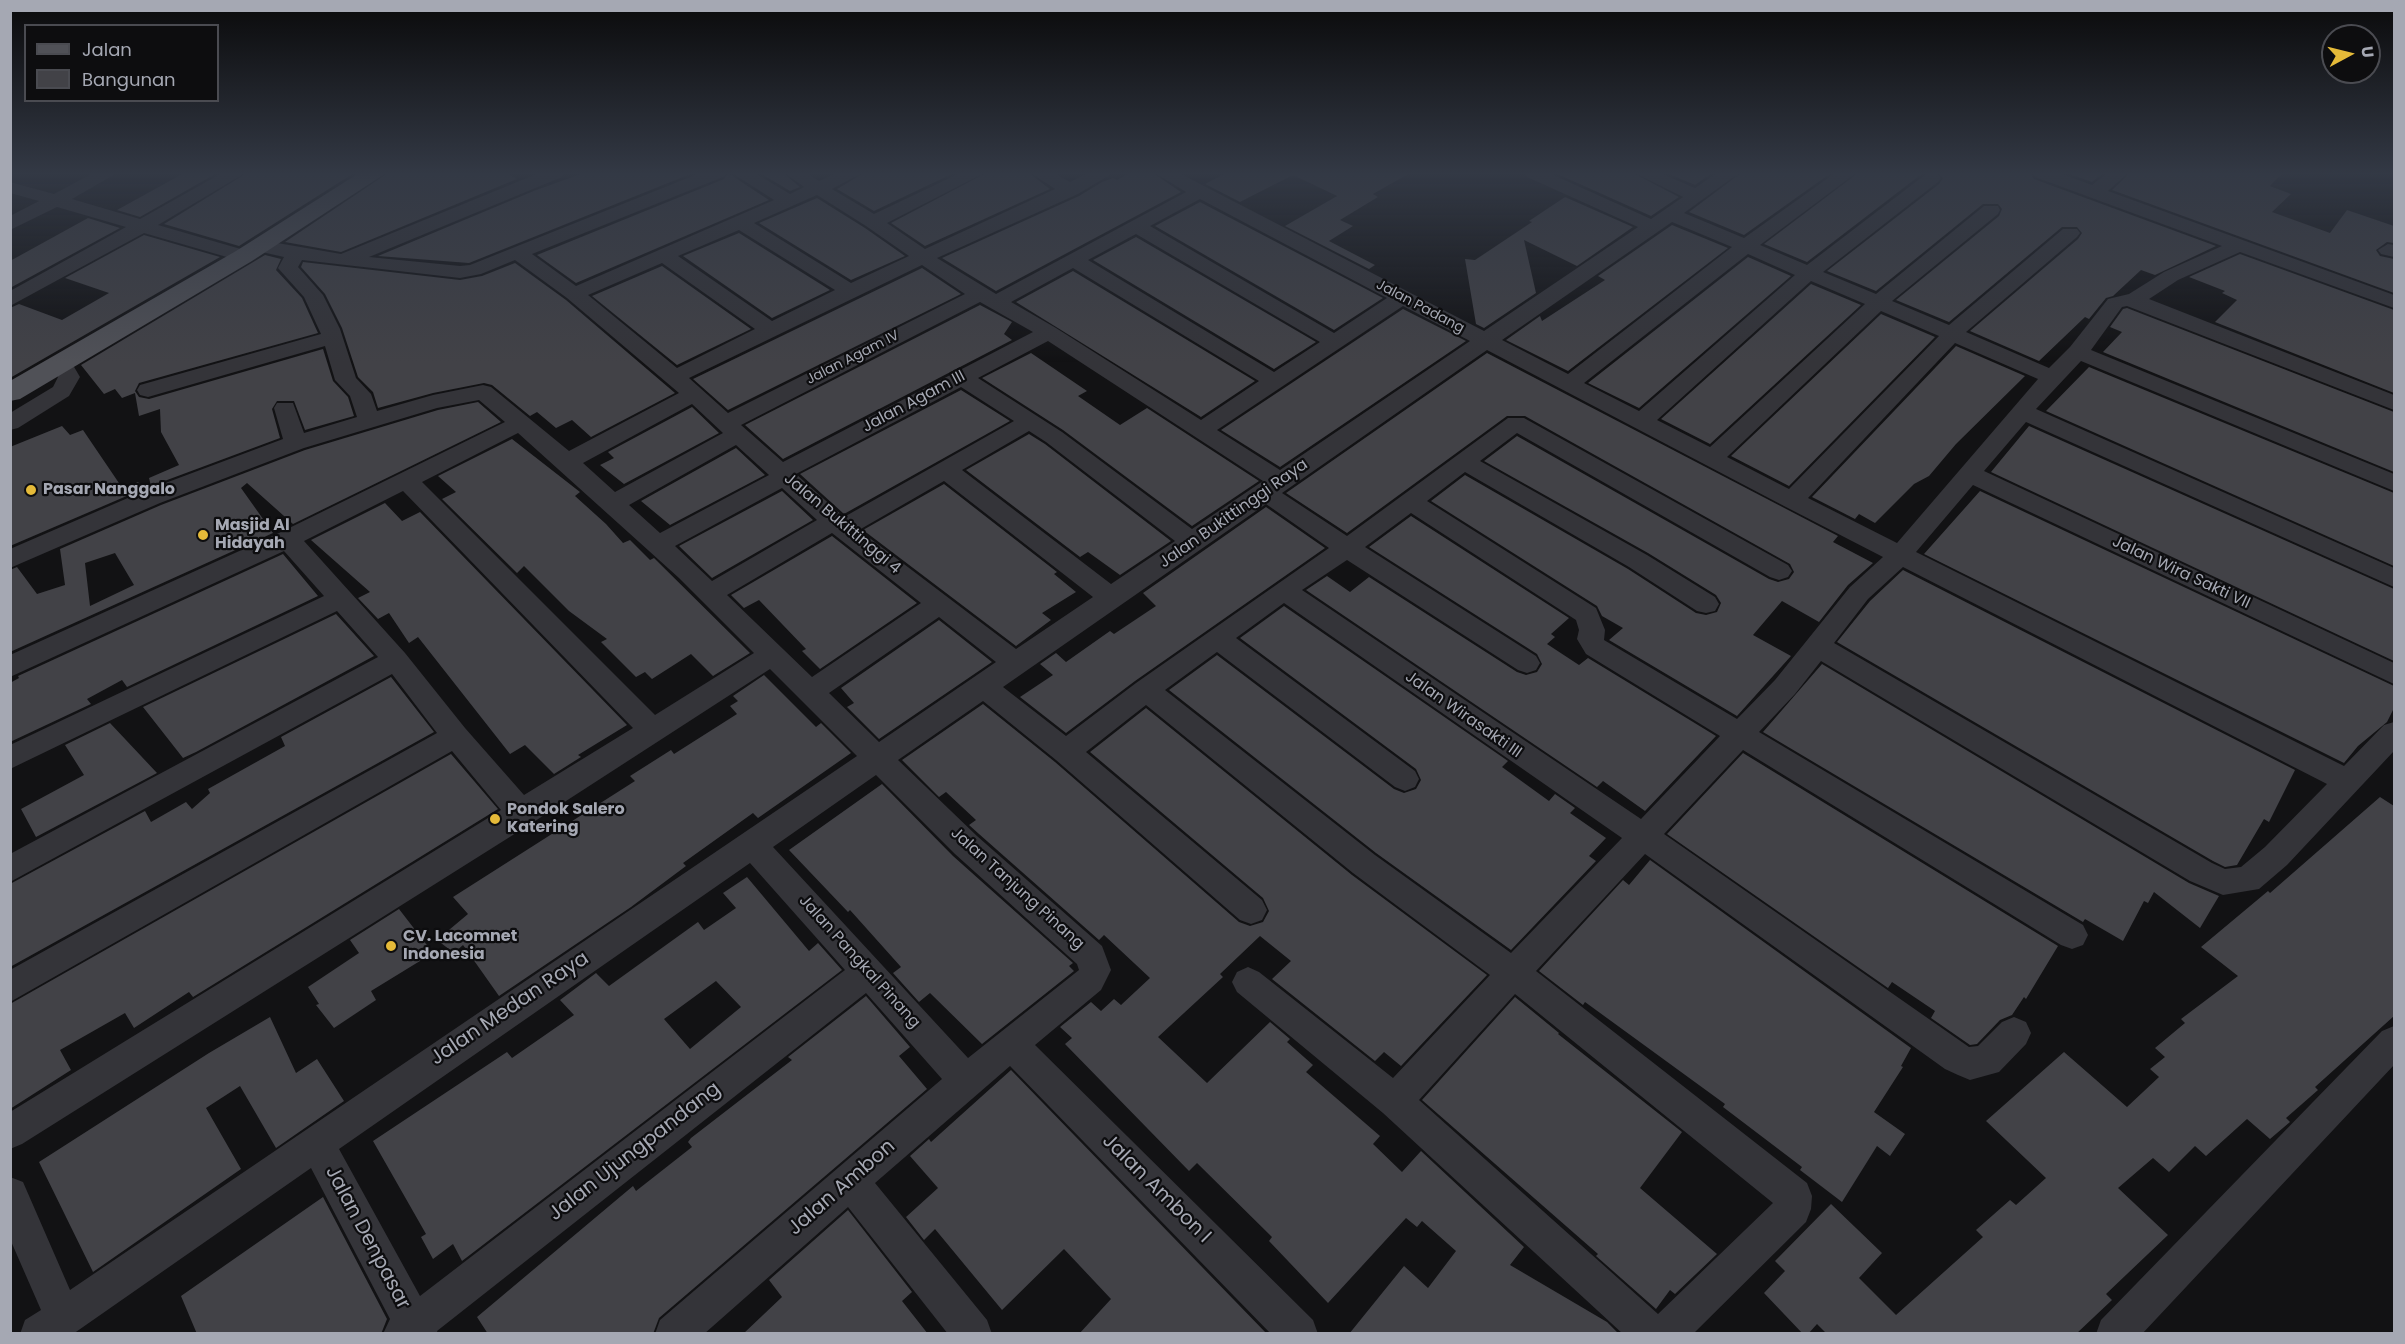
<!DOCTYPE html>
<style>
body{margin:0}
#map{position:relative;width:2405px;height:1344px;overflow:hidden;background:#121214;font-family:Poppins,sans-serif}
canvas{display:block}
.frame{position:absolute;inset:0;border:12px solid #a5a8b3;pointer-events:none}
.legend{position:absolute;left:24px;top:24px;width:195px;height:78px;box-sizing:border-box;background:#0d0d0f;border:2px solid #4a4b51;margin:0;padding:8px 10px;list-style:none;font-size:18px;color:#a5a8b3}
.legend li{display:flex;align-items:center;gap:12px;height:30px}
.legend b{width:30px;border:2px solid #4a4b51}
.north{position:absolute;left:2321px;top:24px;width:60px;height:60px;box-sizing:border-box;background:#0d0d0f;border:2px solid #4a4b51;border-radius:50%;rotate:83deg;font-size:16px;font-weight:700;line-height:24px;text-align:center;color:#a5a8b3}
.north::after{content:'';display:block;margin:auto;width:21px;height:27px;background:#e5ba39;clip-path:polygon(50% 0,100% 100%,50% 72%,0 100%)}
</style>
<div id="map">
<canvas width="2405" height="1344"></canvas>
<div class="frame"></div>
<ul class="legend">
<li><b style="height:8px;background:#505157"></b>Jalan</li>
<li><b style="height:16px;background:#424247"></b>Bangunan</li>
</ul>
<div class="north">U</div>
</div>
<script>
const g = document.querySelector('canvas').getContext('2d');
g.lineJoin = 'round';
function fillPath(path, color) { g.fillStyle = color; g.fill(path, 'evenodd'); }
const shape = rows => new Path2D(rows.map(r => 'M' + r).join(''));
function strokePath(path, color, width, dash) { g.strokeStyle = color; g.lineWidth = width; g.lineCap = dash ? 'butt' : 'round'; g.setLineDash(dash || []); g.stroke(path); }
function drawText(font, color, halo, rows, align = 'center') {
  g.font = font + ' Poppins,sans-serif'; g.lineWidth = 4.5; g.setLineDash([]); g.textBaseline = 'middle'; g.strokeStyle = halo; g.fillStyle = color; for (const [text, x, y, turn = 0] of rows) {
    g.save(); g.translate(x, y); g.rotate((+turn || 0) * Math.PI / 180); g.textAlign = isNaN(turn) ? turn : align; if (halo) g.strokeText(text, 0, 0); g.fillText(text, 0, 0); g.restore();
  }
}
fillPath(shape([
 [184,173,217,173,140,217,117,210],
 [247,173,354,173,239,246,164,224],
 [388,173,507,173,517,179,341,252,285,242],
 [584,173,693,173,469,263,378,256,536,190],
 [728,173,769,200,576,283,537,255,724,179],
 [760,173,783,173,800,187,790,191],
 [864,173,954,173,874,211,837,189],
 [986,173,1029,173,1050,189,925,246,891,223],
 [1129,173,1153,173,1181,192,996,291,942,258,1079,196,1102,182,1113,178,1117,180],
 [1226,173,1410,173,1373,194,1378,197,1340,220,1353,226,1329,241,1375,265,1369,269,1285,226,1337,196,1293,175,1240,202,1205,184],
 [1555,173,1633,173,1679,197,1651,216],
 [1667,173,1712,173,1695,185],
 [1741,173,1831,173,1744,235,1689,212],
 [1858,173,1923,173,1807,262,1764,244],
 [1939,173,2030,173,2034,179,2216,246,2155,275,2141,270,2113,296,2106,298,2089,319,2085,317,2039,361,1970,331,2078,239,2082,233,2077,227,2062,227,1949,322,1896,300,1999,216,2002,209,1998,204,1983,204,1876,291,1827,271,1939,184,1943,178],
 [2067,173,2103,173,2092,182],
 [2130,173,2282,173,2270,186,2291,194,2272,212,2330,233,2347,210,2394,226,2394,243,2387,242,2376,250,2380,256,2394,259,2394,293,2112,190],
 [1565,197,1633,227,1577,266,1524,240,1536,293,1484,328,1476,324,1465,259,1475,260,1532,222,1529,221],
 [817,198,865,228,905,256,851,280,759,223],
 [1200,202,1383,298,1334,330,1155,226],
 [88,218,120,228,10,288,10,261],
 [1672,225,1728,248,1568,371,1506,340,1540,316,1542,321,1605,280,1598,276],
 [739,233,830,290,772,318,683,256],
 [144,235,220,257,10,378,10,308,19,304,62,320,109,293,65,278],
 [1136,237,1316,342,1274,369,1093,260],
 [2240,254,2394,310,2394,393,2215,322,2237,300,2222,293,2225,291,2189,277],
 [265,255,281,259,276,270,302,298,318,333,139,383,135,391,139,397,149,399,323,349,333,381,348,397,354,416,305,430,294,401,277,401,272,409,280,438,151,486,149,478,179,465,161,432,160,409,139,416,135,393,122,398,115,389,104,394,81,365],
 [1748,257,1791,276,1639,408,1588,383],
 [303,262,460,280,482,276,515,263,566,300,675,393,591,437,572,420,556,428,537,412,530,416,492,385,484,383,433,393,378,408,373,392,358,377,342,328,325,294,301,267],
 [662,266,751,329,677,365,592,296],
 [922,268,961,294,728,410,693,379],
 [1073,271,1255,381,1201,417,1016,302],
 [1811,284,1861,305,1710,444,1661,419],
 [980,305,1012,322,1004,334,1012,340,783,459,745,425],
 [2127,308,2394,412,2394,472,2103,352,2122,332,2110,327,2123,309],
 [1403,309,1466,341,1280,467,1221,430],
 [1881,314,1935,337,1789,486,1731,456],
 [1956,346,2025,376,1956,444,1929,476,1914,484,1875,523,1859,514,1855,519,1812,497],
 [1031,353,1087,391,1078,396,1120,425,1147,408,1259,481,1192,526,1063,430,982,378],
 [1487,353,1838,536,1833,542,1873,563,1848,585,1819,622,1782,601,1753,635,1791,656,1737,716,1609,640,1623,628,1602,616,1597,606,1431,501,1465,475,1628,569,1696,613,1706,615,1717,612,1721,603,1716,595,1648,553,1484,461,1517,436,1769,579,1778,582,1789,579,1794,572,1790,564,1525,416,1507,416,1347,533,1286,493],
 [2089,367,2394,493,2394,566,2046,411],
 [961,390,1010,421,844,514,800,474],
 [478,402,501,422,293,524,247,483,241,488,273,533,10,652,10,570,17,567,37,594,65,585,60,549,161,505,305,450,438,410],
 [115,553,134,585,90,606,85,563],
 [692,407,719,433,624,484,600,465,614,458,608,452],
 [62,426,70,435,83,430,123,489,138,482,143,489,10,546,10,447],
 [2029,426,2394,589,2394,661,1991,472],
 [1029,434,1045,444,1171,541,1120,575,1088,552,1080,557,966,470],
 [512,439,580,492,575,496,606,524,623,543,630,540,650,560,654,558,750,653,713,676,691,654,652,679,645,672,636,677,601,642,607,639,569,611,524,566,517,573,442,499,456,492,438,476],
 [736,448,765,475,670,525,641,501],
 [944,484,1057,572,1054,574,1076,592,1042,613,1051,620,1016,646,863,530],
 [782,491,813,520,712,578,679,546],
 [1980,491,2394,686,2394,708,2387,722,2358,746,2344,763,1924,554],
 [385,503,402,521,420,512,627,725,578,755,581,757,554,774,525,745,510,754,418,637,409,643,389,613,378,619,358,598,370,592,311,540],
 [1266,507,1325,548,1135,681,1066,733,1020,697,1053,675,1040,664,1056,653,1066,662,1110,631,1114,634,1156,606,1143,593],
 [1411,516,1569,618,1551,634,1555,637,1547,644,1579,665,1588,658,1716,736,1645,811,1603,781,1597,787,1306,590,1327,576,1350,592,1369,577,1517,672,1526,675,1537,672,1542,664,1537,654,1369,547],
 [832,536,917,603,820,669,802,651,806,649,759,600,744,608,731,595],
 [283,554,318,596,127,687,122,680,87,699,91,704,10,742,10,683,19,678,18,676],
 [1903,570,2295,770,2269,822,2264,819,2237,865,2225,867,2213,861,1837,642,1870,601],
 [1284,606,1508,761,1502,767,1549,801,1555,794,1575,808,1570,813,1606,838,1589,856,1596,861,1511,950,1376,853,1169,690,1217,655,1394,789,1404,793,1416,789,1421,780,1416,769,1240,638],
 [336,614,374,656,196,752,183,758,143,707],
 [939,620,992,662,879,739,847,707,854,703,841,688],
 [1822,664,2189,883,2219,896,2200,928,2154,892,2148,903,2144,901,2123,941,2085,919,2083,922,1763,732],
 [764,675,816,727,821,723,851,753,758,818,753,813,683,863,686,866,631,907,499,996,463,945,454,953,437,940,468,914,453,897,635,781,630,776,671,750,674,754,737,714,730,706,738,701,733,696],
 [391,677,434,732,10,967,10,884,145,811,151,822,186,802,192,809,210,793,208,789,285,746,281,737],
 [983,704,1055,762,1239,922,1250,926,1263,922,1269,911,1263,898,1090,752,1146,708,1352,875,1487,975,1401,1066,1384,1052,1375,1061,1272,979,1291,961,1260,936,1220,974,1223,977,1158,1037,1207,1083,1270,1022,1290,1039,1287,1042,1313,1065,1306,1072,1380,1136,1373,1144,1402,1172,1421,1151,1524,1247,1510,1265,1607,1322,1619,1334,1349,1334,1404,1266,1428,1288,1456,1251,1422,1221,1417,1227,1406,1218,1328,1303,1269,1241,1272,1237,1197,1163,1189,1171,1065,1044,1072,1038,1060,1027,1091,1002,1101,1011,1114,999,1121,1005,1150,978,1104,935,1099,940,979,834,969,825,976,820,946,792,939,797,902,760],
 [110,723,157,773,36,837,21,809,84,775,65,745],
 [1743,753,2058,946,2026,999,2024,997,2012,1015,2000,1020,1977,1044,1970,1045,1931,1018,1935,1011,1892,982,1888,988,1667,834],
 [451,754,498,809,193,997,189,992,134,1028,125,1013,60,1050,71,1070,10,1109,10,1004],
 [882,784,953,856,1073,963,1069,966,1074,971,982,1044,930,993,919,1002,893,973,901,967,850,910,848,912,789,850],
 [2380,797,2394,806,2394,1016,2315,1087,2318,1090,2286,1118,2290,1122,2270,1139,2247,1119,2206,1156,2195,1146,2169,1172,2153,1158,2118,1188,2168,1235,2106,1294,2112,1300,2076,1334,1827,1334,1817,1324,1808,1334,1803,1334,1764,1293,1785,1271,1775,1261,1831,1204,1882,1253,1859,1278,1896,1315,1983,1237,1976,1230,2010,1200,2016,1205,2046,1178,1986,1121,2064,1052,2127,1107,2159,1077,2150,1069,2165,1057,2155,1048,2185,1023,2181,1019,2238,976,2201,947,2268,891,2270,893],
 [1650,860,1911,1048,1901,1066,1903,1067,1874,1112,1905,1134,1890,1156,1877,1146,1842,1202,1800,1170,1802,1167,1723,1107,1725,1104,1585,1002,1583,1005,1539,971,1623,880,1629,885],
 [747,877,809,951,818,943,842,970,462,1261,453,1244,433,1259,421,1237,426,1234,373,1141,507,1052,512,1058,574,1015,560,1000,596,973,609,986,698,922,704,930,736,908,723,893],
 [716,981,741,1007,690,1049,664,1019],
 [399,909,433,953,371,991,376,1000,334,1028,316,1005,319,1004,308,987,359,953,350,940],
 [866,996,910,1047,899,1056,927,1089,659,1318,653,1334,488,1334,477,1317,633,1186,636,1191,692,1147,688,1142,691,1138,792,1060,788,1057],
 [1515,997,1559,1033,1558,1034,1682,1132,1640,1188,1717,1254,1675,1294,1670,1290,1656,1309,1596,1256,1598,1254,1422,1100],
 [270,1017,296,1073,317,1059,344,1101,276,1148,240,1086,206,1108,241,1169,93,1272,39,1162,209,1053],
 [1011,1070,1267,1334,1079,1334,1111,1299,1064,1249,1002,1310,935,1229,924,1240,906,1217,938,1188,910,1156,929,1139,931,1142],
 [323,1197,387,1319,381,1334,197,1334,181,1296],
 [848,1210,912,1292,902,1301,928,1334,743,1334,782,1297,769,1280]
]), '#424247');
fillPath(shape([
 [93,173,117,173,72,199,140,219,222,173,245,173,158,225,251,252,254,256,244,262,144,233,10,306,10,291,126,227,57,207,10,230,10,216,39,201,10,193,10,182,54,194,93,173],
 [539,173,565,173,562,177,369,257,460,266,470,265,700,173,726,173,723,177,532,254,576,286,774,200,732,173,755,173,790,194,804,187,785,173,807,173,819,181,837,173,862,173,832,189,874,214,960,173,984,173,887,223,925,249,1055,189,1031,173,1054,173,1070,182,1088,173,1113,173,1078,194,937,258,996,294,1186,192,1155,173,1179,173,1484,331,1638,227,1527,177,1524,173,1549,173,1651,219,1683,197,1635,173,1660,173,1695,188,1717,173,1739,173,1684,213,1744,238,1835,173,1856,173,1760,245,1807,265,1926,174,1935,173,1941,178,1938,182,1823,272,1876,294,1984,206,1998,206,2000,210,1998,214,1892,301,1949,325,2063,229,2077,229,2080,233,2077,237,1966,332,2049,368,2070,347,2108,299,2129,294,2164,272,2222,246,2035,177,2032,173,2059,173,2092,185,2107,173,2128,173,2108,191,2394,295,2394,308,2240,252,2178,280,2149,299,2394,395,2394,410,2127,306,2122,307,2091,350,2394,474,2394,491,2081,361,2036,409,2394,568,2394,587,2026,422,1984,471,2394,663,2394,684,1973,485,1916,552,2344,766,2384,725,2394,722,2394,751,2287,865,2259,889,2223,895,2190,881,1821,661,1795,694,1759,732,2083,925,2088,935,2083,945,2072,949,2061,945,1743,750,1664,834,1969,1047,1978,1046,2002,1022,2014,1017,2026,1022,2031,1033,2026,1044,1999,1072,1970,1080,1958,1075,1945,1069,1645,854,1536,971,1807,1183,1812,1196,1811,1209,1806,1222,1693,1334,1623,1334,1383,1113,1237,992,1232,982,1237,972,1248,967,1259,972,1393,1078,1490,975,1353,873,1146,705,1086,752,1262,900,1267,910,1262,920,1251,924,1240,920,1056,760,983,701,898,760,977,836,1102,946,1111,970,1101,990,1035,1045,1313,1320,1318,1334,1271,1334,1010,1066,875,1183,987,1320,992,1334,948,1334,848,1207,704,1334,655,1334,660,1320,942,1079,866,993,437,1331,438,1334,383,1334,390,1319,311,1168,73,1334,20,1334,25,1320,41,1310,10,1239,10,1177,23,1182,70,1290,857,756,770,669,532,823,22,1144,10,1149,10,1112,501,810,452,751,10,1002,10,970,437,733,392,674,10,882,10,854,378,657,337,611,10,769,10,745,324,596,284,551,10,677,10,655,279,533,505,422,479,400,437,408,304,448,160,503,10,568,10,549,144,491,283,439,274,408,277,403,293,403,304,433,357,417,350,396,335,380,325,346,148,397,140,395,137,390,140,385,321,334,304,297,278,268,284,257,253,250,250,246,253,242,260,240,341,254,539,173],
 [817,195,866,226,909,256,851,283,754,223,817,195],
 [1200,199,1387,298,1334,333,1150,226,1200,199],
 [1672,222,1732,247,1568,374,1502,340,1672,222],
 [739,230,835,290,772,321,678,256,739,230],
 [1136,234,1320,342,1274,372,1088,260,1136,234],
 [1748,254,1795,275,1639,411,1584,383,1748,254],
 [302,260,460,278,481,274,515,260,567,298,679,393,569,451,491,387,483,385,433,395,377,411,371,394,356,378,340,329,323,295,298,267,302,260],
 [662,263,755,329,677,368,588,295,662,263],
 [922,265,965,294,728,413,689,378,922,265],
 [1073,268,1259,381,1201,420,1056,328,1011,302,1073,268],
 [1811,281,1865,304,1710,447,1657,420,1811,281],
 [980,302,1033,332,783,462,741,425,980,302],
 [1403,306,1470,341,1280,470,1217,430,1403,306],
 [1881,311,1939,336,1789,489,1727,457,1881,311],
 [1048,341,1263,481,1192,529,1062,432,978,378,1048,341],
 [1955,343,2038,379,1897,543,1808,498,1955,343],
 [1487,350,1784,506,1883,557,1850,587,1775,680,1737,719,1604,640,1605,630,1596,608,1427,501,1465,472,1629,567,1697,611,1706,613,1715,611,1719,604,1715,597,1647,555,1480,461,1517,433,1770,577,1779,580,1788,577,1792,571,1788,565,1524,418,1508,418,1347,536,1282,493,1487,350],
 [961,387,1014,421,844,517,796,474,961,387],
 [692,404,723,433,615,492,583,463,692,404],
 [1029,431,1046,442,1175,541,1111,584,962,470,1029,431],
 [518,433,679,578,754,653,655,715,422,482,518,433],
 [736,445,769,475,660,533,629,505,736,445],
 [944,481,1093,597,1016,649,859,530,944,481],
 [782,488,817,520,712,581,675,546,782,488],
 [403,491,633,728,524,795,465,728,405,653,304,541,403,491],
 [1266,504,1329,548,1136,683,1066,736,1003,687,1266,504],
 [1411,513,1576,620,1579,630,1577,639,1586,654,1720,736,1641,819,1302,590,1347,560,1518,670,1527,673,1536,670,1540,663,1536,656,1365,547,1411,513],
 [832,533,921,603,812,677,727,595,832,533],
 [1903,567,2327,784,2265,847,2241,867,2225,869,2212,863,1834,643,1868,599,1903,567],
 [1284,603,1622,838,1511,953,1375,855,1165,690,1217,652,1395,787,1405,791,1415,787,1419,779,1415,771,1236,638,1284,603],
 [939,617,996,662,879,742,829,693,939,617],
 [876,775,955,854,1077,964,1079,970,968,1058,773,847,876,775],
 [750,863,845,970,420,1296,339,1149,750,863],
 [1515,994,1773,1203,1658,1314,1419,1100,1515,994],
 [2388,244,2394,245,2394,257,2381,254,2378,250,2388,244],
 [62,359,70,360,80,377,69,396,18,428,10,430,10,413,53,387,58,377,51,365,54,360,62,359],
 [2394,1026,2394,1065,2142,1334,2096,1334,2101,1320,2382,1031,2394,1026]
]), '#343439');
fillPath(shape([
 [359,173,386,173,252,261,20,399,10,401,10,381,236,251,359,173]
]), '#505157');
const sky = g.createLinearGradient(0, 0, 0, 362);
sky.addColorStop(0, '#0a0a0b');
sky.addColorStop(0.48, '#333945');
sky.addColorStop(1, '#33394500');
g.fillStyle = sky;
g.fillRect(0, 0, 2405, 362);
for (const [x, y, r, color] of [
 [31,490,6,"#e5ba39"],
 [203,535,6,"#e5ba39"],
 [495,819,6,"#e5ba39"],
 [391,946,6,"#e5ba39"]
]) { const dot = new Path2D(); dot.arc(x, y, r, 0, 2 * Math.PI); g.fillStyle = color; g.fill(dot); strokePath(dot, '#0d0d0f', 2); }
drawText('14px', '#a5a8b3', '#0d0d0f', [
 ["Jalan Padang",1420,307,28],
 ["Jalan Agam IV",853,358,-27]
]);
drawText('16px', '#a5a8b3', '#0d0d0f', [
 ["Jalan Agam III",914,402,-28],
 ["Jalan Bukittinggi Raya",1234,514,-35],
 ["Jalan Bukittinggi 4",842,524,40],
 ["Jalan Wira Sakti VII",2181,573,25],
 ["Jalan Wirasakti III",1463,715,35],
 ["Jalan Tanjung Pinang",1017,889,42],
 ["Jalan Pangkal Pinang",859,962,48]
]);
drawText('bold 16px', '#a5a8b3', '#0d0d0f', [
 ["Pasar Nanggalo",43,490],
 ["Masjid Al",215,526],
 ["Hidayah",215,544],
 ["Pondok Salero",507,810],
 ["Katering",507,828],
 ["CV. Lacomnet",403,937],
 ["Indonesia",403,955]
], 'left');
drawText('20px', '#a5a8b3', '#0d0d0f', [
 ["Jalan Medan Raya",510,1009,-34],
 ["Jalan Ujungpandang",635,1152,-38],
 ["Jalan Ambon",842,1188,-41],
 ["Jalan Ambon I",1156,1189,45],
 ["Jalan Denpasar",367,1238,62]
]);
</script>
